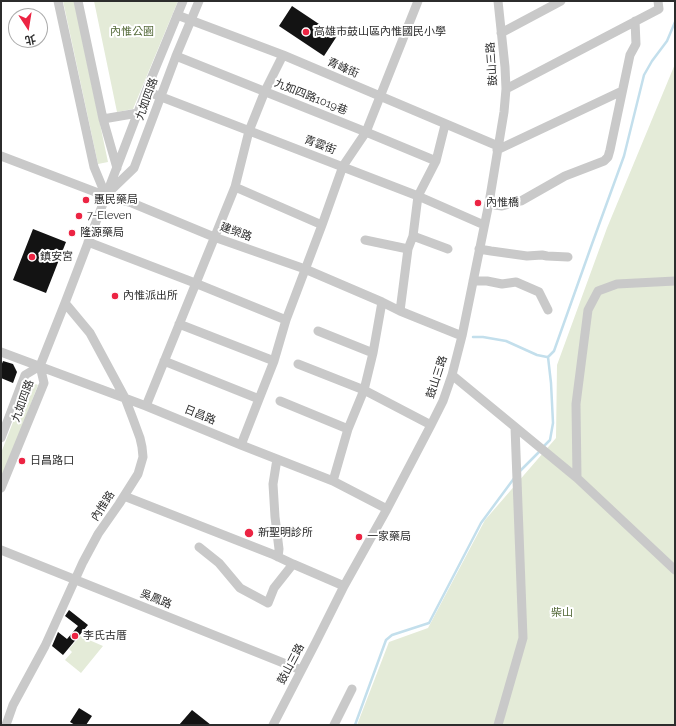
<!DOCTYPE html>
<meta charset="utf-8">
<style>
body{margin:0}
#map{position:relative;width:676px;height:726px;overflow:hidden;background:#fff;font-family:Raleway,"Noto Sans TC",sans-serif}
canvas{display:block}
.frame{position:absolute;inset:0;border:2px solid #2c2c2c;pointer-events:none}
.north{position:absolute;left:8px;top:8px;width:40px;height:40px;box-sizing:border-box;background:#fff;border:1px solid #ababab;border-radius:50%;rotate:168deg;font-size:11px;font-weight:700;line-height:16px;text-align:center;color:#2c2c2c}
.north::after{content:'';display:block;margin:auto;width:14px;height:18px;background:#ec2443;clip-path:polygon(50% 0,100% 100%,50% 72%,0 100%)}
</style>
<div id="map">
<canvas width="676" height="726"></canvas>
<div class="frame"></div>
<div class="north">北</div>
</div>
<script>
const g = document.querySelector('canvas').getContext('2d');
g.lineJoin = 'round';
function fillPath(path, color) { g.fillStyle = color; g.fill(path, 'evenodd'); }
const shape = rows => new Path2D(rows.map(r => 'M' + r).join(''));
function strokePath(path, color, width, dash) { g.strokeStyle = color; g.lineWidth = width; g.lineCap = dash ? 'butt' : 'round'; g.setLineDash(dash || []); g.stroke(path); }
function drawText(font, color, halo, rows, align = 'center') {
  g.font = font + ' Raleway,"Noto Sans TC",sans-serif'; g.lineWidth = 4; g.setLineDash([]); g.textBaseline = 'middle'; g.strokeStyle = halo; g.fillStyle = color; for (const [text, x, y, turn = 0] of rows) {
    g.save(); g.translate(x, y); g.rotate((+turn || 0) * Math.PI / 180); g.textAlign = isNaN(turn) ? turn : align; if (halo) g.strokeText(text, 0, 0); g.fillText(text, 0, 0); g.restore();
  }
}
fillPath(shape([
 [63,1,74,1,108,162,98,164],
 [94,1,178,1,133,109,117,112],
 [675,64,675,725,357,725,389,642,428,628,485,520,556,438,557,365,607,228],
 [29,381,38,385,1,481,1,453],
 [80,636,103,646,81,673,65,660,72,652,69,649]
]), '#e4ebd8');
strokePath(shape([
 [473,337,483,337,506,341,537,355,547,357],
 [543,447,550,440,553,423,551,383,548,357,554,351,592,244,624,156,644,75,652,61,667,41,675,22],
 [519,472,540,451],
 [355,725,386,640,392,635,429,623,481,523,515,477]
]), '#c3dfec', 2.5);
fillPath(shape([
 [292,6,337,36,324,56,279,26],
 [33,229,66,242,46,293,13,280],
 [3,361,13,364,17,372,13,383,1,378,1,366],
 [69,610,88,625,63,655,52,646,58,632,67,639,78,626,65,616],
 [79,708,92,716,86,725,75,725,70,722],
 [192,710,211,725,179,725]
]), '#131313');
strokePath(shape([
 [58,1,94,167,106,196],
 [78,1,103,119,117,168],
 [177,15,283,55,498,146],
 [501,33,561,1],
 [176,56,366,132,436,161],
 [506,89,659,9,658,1],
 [146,91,418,196,484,225],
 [103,119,138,113],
 [497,150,622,91],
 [1,156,106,196,132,203,214,237,305,269,382,302,400,311,462,336],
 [235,187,249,131,265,91,283,55],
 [108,193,134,168,176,56,199,1],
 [489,203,495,205,502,206,521,201,565,176,604,161,608,157,610,150,630,55,636,44,635,21],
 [413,236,448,249],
 [365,240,408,249],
 [88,242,195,283,286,320],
 [479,249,491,251,527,256,542,255,547,256,568,257],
 [473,281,487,281,502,284,516,282,539,292,548,310],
 [675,281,617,284,598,291,588,310,576,404,577,478,675,570],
 [400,311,408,249,413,236,418,196,436,161,445,125],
 [179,324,274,361],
 [318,331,373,353],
 [1,352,146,406,241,445,333,481,387,509],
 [164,361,259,399,241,445],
 [298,364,364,390,431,425],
 [452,375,577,478],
 [259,399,274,361,286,320,322,225,343,166,366,132,418,1],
 [280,401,348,429],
 [146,406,235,187,322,225],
 [1,438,25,375,40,366,65,303,146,91,183,1],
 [277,459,273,484,275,517,279,549,278,557],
 [333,481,348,429,364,390,373,353,382,302],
 [1,488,44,383,40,366],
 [124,496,272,554,293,564,344,586],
 [199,547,219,563,240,588,268,603,274,588,293,564],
 [1,550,301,670],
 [6,725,13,705,45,646,83,562,98,534,119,504,138,474,143,457,142,447,140,438,133,419,125,398,90,333,65,303],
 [273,725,316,642,344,586,387,509,431,425,443,401,452,375,462,336,489,203,504,112,506,89,505,67,498,1],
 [334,725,352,689],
 [498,725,523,638,515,427]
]), '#c9c9c9', 9);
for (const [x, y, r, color] of [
 [306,32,4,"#ec2443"],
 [86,200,4,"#ec2443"],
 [478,203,4,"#ec2443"],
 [79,216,4,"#ec2443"],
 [72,233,4,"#ec2443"],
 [32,257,4,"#ec2443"],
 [115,296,4,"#ec2443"],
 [22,461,4,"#ec2443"],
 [249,533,5,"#ec2443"],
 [359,537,4,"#ec2443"],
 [75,636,4,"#ec2443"]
]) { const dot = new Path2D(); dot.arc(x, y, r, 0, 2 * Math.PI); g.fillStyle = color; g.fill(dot); strokePath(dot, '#fff', 1.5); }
drawText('11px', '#536938', '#fff', [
 ["內惟公園",132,32],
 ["柴山",562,613]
]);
drawText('11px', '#2c2c2c', '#fff', [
 ["高雄市鼓山區內惟國民小學",314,32],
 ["惠民藥局",94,200],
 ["內惟橋",486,203],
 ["7-Eleven",87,216],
 ["隆源藥局",80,233],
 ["鎮安宮",40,257],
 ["內惟派出所",123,296],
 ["日昌路口",30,461],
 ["新聖明診所",258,533],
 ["一家藥局",367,537],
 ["李氏古厝",83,636]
], 'left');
drawText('11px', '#2c2c2c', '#fff', [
 ["鼓山三路",492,64,-94],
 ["青峰街",343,68,23],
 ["九如四路1019巷",311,97,22],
 ["九如四路",147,99,-70],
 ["青雲街",320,145,21],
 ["建榮路",236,232,20],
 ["鼓山三路",437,377,-72],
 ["九如四路",23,401,-70],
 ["日昌路",200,415,22],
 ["內惟路",103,506,-57],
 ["吳鳳路",156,599,22],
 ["鼓山三路",291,664,-62]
]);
</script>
